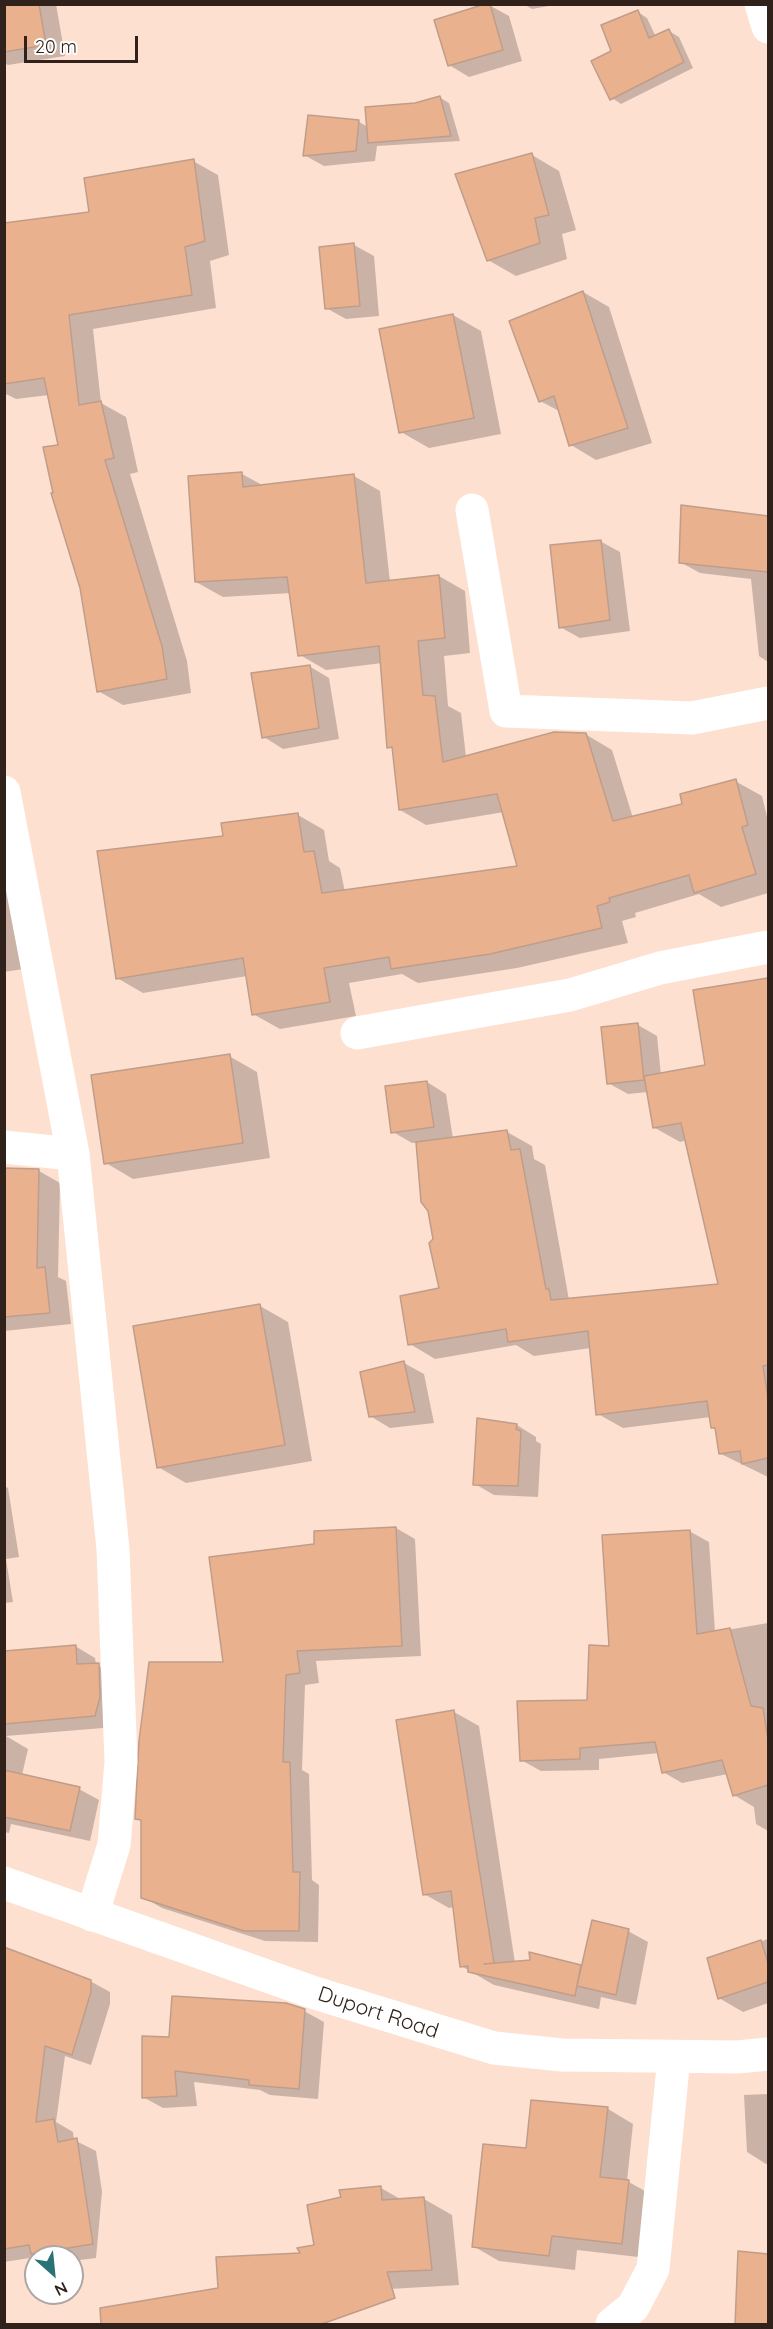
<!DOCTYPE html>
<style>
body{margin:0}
#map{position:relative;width:773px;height:2329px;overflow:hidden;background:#fde0d0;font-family:Quicksand,sans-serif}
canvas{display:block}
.frame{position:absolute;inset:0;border:6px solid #30221b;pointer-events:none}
.north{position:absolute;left:24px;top:2245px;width:60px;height:60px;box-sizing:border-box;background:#fff;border:2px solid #aca7a4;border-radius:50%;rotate:153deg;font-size:16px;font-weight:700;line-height:24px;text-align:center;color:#30221b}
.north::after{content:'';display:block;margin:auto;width:21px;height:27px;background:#297376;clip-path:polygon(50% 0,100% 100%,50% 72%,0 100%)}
.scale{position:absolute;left:24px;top:36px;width:114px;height:27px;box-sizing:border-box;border:3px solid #30221b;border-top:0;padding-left:8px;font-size:18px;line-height:21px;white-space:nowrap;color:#30221b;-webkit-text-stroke:4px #fff;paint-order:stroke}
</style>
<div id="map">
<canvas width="773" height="2329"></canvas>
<div class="frame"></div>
<div class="north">N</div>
<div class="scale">20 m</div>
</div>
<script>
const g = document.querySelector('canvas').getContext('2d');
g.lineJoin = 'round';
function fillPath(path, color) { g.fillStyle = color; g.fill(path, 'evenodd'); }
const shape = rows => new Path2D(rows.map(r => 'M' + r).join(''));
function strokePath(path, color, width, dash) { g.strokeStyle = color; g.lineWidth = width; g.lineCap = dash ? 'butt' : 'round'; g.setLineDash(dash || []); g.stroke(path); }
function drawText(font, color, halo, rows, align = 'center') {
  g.font = font + ' Quicksand,sans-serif'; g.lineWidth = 4.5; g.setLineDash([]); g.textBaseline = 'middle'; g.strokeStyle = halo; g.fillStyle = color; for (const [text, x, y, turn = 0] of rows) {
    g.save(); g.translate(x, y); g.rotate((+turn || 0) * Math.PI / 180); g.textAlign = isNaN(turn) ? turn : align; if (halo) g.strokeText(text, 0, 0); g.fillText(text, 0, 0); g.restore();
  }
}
fillPath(shape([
 [4,4,56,4,65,56,8,65,4,63],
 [523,4,560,4,532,9],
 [489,5,509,16,522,61,469,77,449,65],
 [638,12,647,18,656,37,669,31,679,37,693,68,621,104,612,98,613,52],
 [439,97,449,103,460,141,377,146,375,161,324,166,304,155,309,116,359,122,368,127,415,104],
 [532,155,559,171,576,230,562,234,567,259,516,276,488,260],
 [193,161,218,175,229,255,210,261,216,308,93,329,101,403,126,417,138,472,130,474,187,661,191,693,123,705,98,691,81,588,55,494,60,447,49,395,16,399,4,393,4,225,91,213],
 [354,245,374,256,379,316,346,319,326,308],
 [583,292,609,307,652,443,596,460,571,445,561,412,540,401],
 [453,315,481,331,501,434,429,448,401,432],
 [242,474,264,486,354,476,380,491,390,582,439,576,465,591,470,653,444,656,448,706,461,713,466,757,585,734,612,750,633,818,684,805,735,781,762,796,768,821,768,893,721,907,699,894,635,913,636,917,622,921,628,943,517,968,418,983,402,974,349,983,356,1016,280,1029,253,1014,247,976,143,993,117,978,225,837,298,815,324,830,329,861,340,868,345,892,519,867,504,812,426,825,400,810,394,750,389,747,382,663,326,670,300,655,291,593,223,597,196,582],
 [682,507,768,517,768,662,759,656,751,579,700,573,680,562],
 [600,541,620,552,630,631,580,638,560,627],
 [309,666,329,678,339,739,283,749,264,737],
 [4,888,9,890,23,969,4,972],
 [768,980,768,1477,721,1454,717,1430,712,1427,711,1417,623,1428,598,1414,591,1348,534,1356,516,1345,435,1359,410,1344,440,1289,418,1143,412,1143,393,1132,427,1082,446,1094,453,1139,507,1132,532,1146,534,1159,545,1165,569,1300,720,1285,687,1140,680,1142,655,1128,648,1092,628,1094,608,1083,638,1025,657,1036,661,1075,707,1066,695,992],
 [229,1056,257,1072,270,1158,133,1179,106,1163],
 [5,1170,39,1171,60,1183,58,1277,66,1281,71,1324,4,1331],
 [260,1306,288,1322,312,1461,186,1483,158,1467],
 [404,1363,424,1374,434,1423,390,1428,370,1416],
 [517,1425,536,1437,536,1441,541,1444,538,1497,494,1495,475,1484],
 [4,1486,8,1488,19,1557,6,1559,13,1602,4,1603],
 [396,1528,415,1539,421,1656,316,1661,319,1683,305,1685,302,1770,309,1774,312,1880,319,1885,318,1942,265,1941,162,1908,143,1897,142,1821,137,1818,225,1663,316,1545],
 [689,1531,709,1542,715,1632,768,1623,768,1831,756,1824,754,1807,734,1795,728,1774,682,1783,663,1772,659,1753,599,1759,599,1770,541,1771,521,1760,589,1701,611,1647],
 [75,1646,95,1658,96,1665,118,1676,115,1727,6,1736,28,1749,22,1775,79,1789,99,1800,90,1841,11,1824,9,1833,4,1832,4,1653],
 [454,1712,479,1726,515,1963,531,1961,531,1954,583,1967,628,1931,648,1942,636,2005,601,1997,599,2009,494,1985,461,1966,454,1907,449,1908,424,1894],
 [768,1939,768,2003,743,2012,719,1998,708,1959],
 [4,1951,90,1981,110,1992,110,2004,91,2065,65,2056,56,2122,73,2132,74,2140,96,2151,102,2192,96,2258,72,2261,72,2257,36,2257,4,2262],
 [304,2011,324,2022,318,2099,270,2095,260,2090,194,2082,197,2106,163,2108,143,2097,170,2038],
 [768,2094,768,2163,766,2164,747,2152,744,2095],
 [608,2109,633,2124,627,2181,654,2196,647,2258,577,2250,575,2270,499,2261,473,2246,528,2150],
 [381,2188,402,2200,424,2199,452,2215,459,2285,338,2292,315,2246],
 [739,2253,768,2255,768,2324,736,2324]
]), '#0003');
const building = shape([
 [4,4,39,4,46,45,4,52,4,4],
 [485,4,490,4,503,50,448,66,434,20,485,4],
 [638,10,649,38,669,29,684,62,610,100,591,61,611,51,601,25,638,10],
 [440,96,451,136,368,143,365,107,415,103,440,96],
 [308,115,359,120,356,151,303,156,308,115],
 [532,153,549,215,535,218,540,243,487,261,455,174,532,153],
 [194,159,205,241,185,247,192,295,69,315,79,405,101,401,114,458,105,460,162,646,167,679,97,692,80,588,51,493,53,493,43,447,58,445,44,378,4,384,4,223,89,212,84,178,194,159],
 [354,243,360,306,325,309,319,247,354,243],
 [583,291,628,428,569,446,554,396,539,402,509,321,583,291],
 [453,314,474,418,399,433,379,329,453,314],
 [242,472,243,487,354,474,366,583,439,575,445,638,418,641,423,695,435,696,443,762,554,732,586,733,613,821,682,804,680,794,736,779,748,825,742,827,756,874,694,893,689,875,609,898,610,902,597,906,602,928,490,954,391,969,389,957,324,968,330,1002,252,1015,243,958,116,979,97,851,223,836,221,823,298,813,304,852,314,851,322,893,517,866,497,794,399,810,392,747,387,748,379,646,298,656,287,577,195,582,188,476,242,472],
 [681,505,768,516,768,572,679,563,681,505],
 [601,540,610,620,559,628,550,545,601,540],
 [310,665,319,728,262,738,251,673,310,665],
 [768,978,768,1365,763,1366,768,1398,768,1458,742,1464,740,1451,719,1454,715,1428,711,1428,707,1401,596,1415,588,1331,508,1342,506,1329,408,1345,400,1296,439,1288,429,1243,433,1239,428,1211,421,1202,416,1142,507,1130,511,1150,520,1149,546,1289,549,1289,551,1300,718,1284,681,1123,653,1128,644,1076,705,1065,693,990,768,978],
 [638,1023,644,1080,607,1084,601,1027,638,1023],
 [230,1054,243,1143,104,1164,91,1075,230,1054],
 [427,1081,434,1127,391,1133,385,1086,427,1081],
 [4,1168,39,1169,37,1268,45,1267,50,1313,4,1317,4,1168],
 [260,1304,285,1445,157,1468,133,1326,260,1304],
 [404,1361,415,1412,369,1417,360,1372,404,1361],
 [477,1418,517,1424,516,1429,521,1431,518,1486,473,1485,477,1418],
 [396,1527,402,1646,297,1651,300,1673,286,1675,283,1762,290,1762,293,1872,300,1872,299,1931,244,1931,141,1898,141,1820,135,1819,139,1741,149,1662,223,1662,209,1557,314,1544,314,1531,396,1527],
 [690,1530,697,1634,730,1628,751,1706,763,1708,768,1740,768,1785,733,1796,722,1760,662,1773,655,1742,580,1748,580,1759,520,1761,517,1701,587,1700,589,1645,609,1646,602,1535,690,1530],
 [76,1645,77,1664,99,1663,100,1697,95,1716,4,1724,4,1651,76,1645],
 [454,1710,494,1963,484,1964,530,1960,529,1952,581,1965,575,1996,468,1972,468,1966,460,1967,451,1891,423,1895,396,1720,454,1710],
 [4,1770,80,1787,70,1831,4,1817,4,1770],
 [592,1920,629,1929,616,1995,577,1986,592,1920],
 [761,1940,768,1963,768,1982,718,1999,707,1958,761,1940],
 [4,1947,91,1980,91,1992,72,2055,45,2046,36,2122,54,2119,58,2142,77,2138,93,2244,31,2254,29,2245,4,2249,4,1947],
 [172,1996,286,2003,305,2009,299,2089,249,2085,249,2080,175,2071,177,2096,142,2098,142,2036,169,2037,172,1996],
 [531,2100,608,2107,600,2177,629,2180,622,2244,552,2236,549,2256,472,2247,483,2144,526,2148,531,2100],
 [381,2186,382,2200,424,2197,432,2270,387,2272,395,2298,319,2325,101,2325,100,2308,218,2288,216,2257,300,2253,297,2248,314,2245,307,2205,341,2197,339,2190,381,2186],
 [738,2251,768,2254,768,2325,735,2325,738,2251]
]);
fillPath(building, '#eab18f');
strokePath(building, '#bf9d8a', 1.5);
strokePath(shape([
 [761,4,768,27],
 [472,510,506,711,692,718,768,703],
 [4,792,73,1154,113,1549,121,1762,114,1845,92,1915],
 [357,1033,570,995,660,968,768,947],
 [4,1147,73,1154],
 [612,2324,633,2307,653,2269,674,2057]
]), '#fff', 33);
strokePath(shape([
 [4,1883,312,1992,494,2048,562,2055,737,2057,768,2054]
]), '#fff', 33);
drawText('21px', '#30221b', '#fff', [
 ["Duport Road",378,2013,18]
]);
</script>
